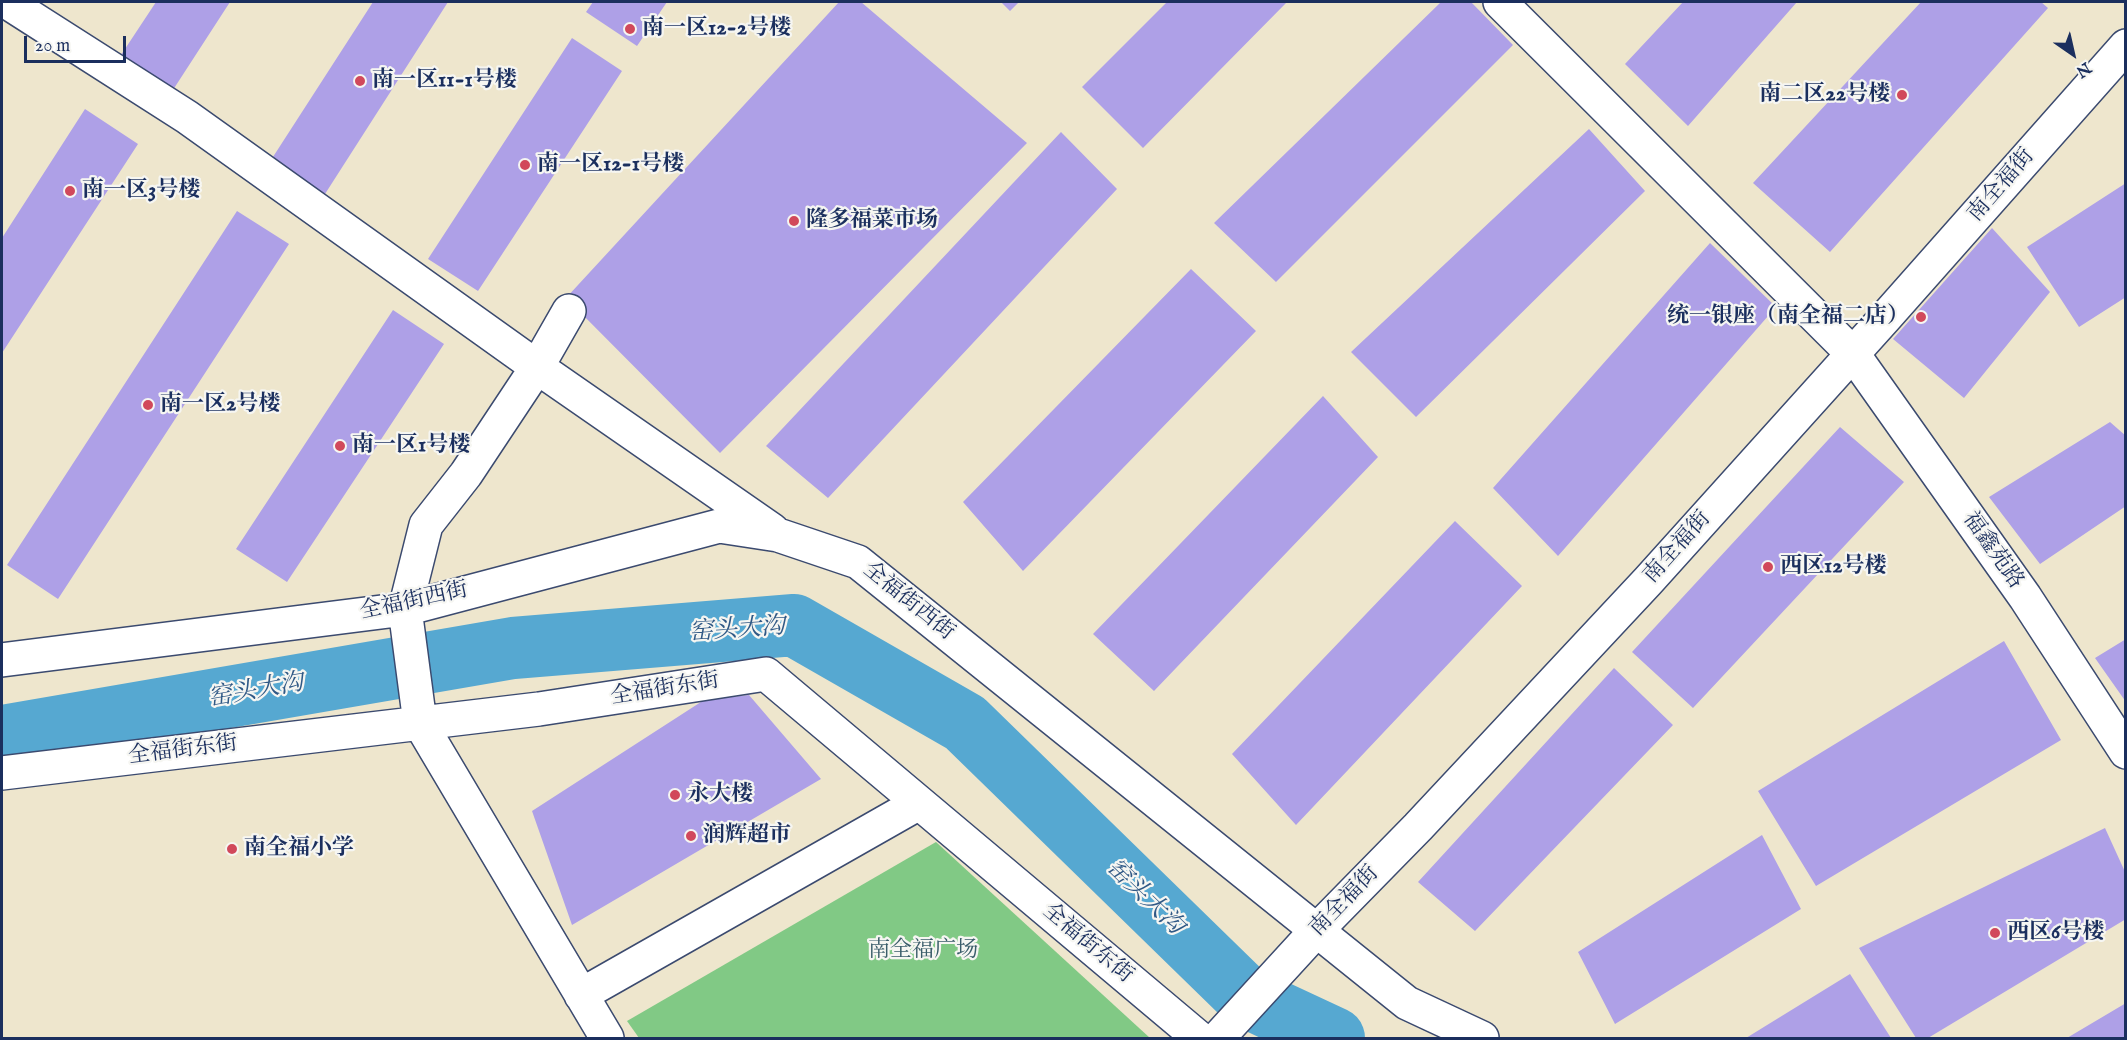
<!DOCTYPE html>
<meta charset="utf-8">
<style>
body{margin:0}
#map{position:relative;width:2127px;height:1040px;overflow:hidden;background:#eee6cd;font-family:"IM FELL English",serif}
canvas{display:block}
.frame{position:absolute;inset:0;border:3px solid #1b2f5e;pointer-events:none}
.north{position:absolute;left:2043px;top:24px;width:60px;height:60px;-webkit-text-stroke:4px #f6f6f2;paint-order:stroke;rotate:146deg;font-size:16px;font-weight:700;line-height:24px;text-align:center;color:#1b2f5e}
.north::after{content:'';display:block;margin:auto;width:21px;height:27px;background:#1b2f5e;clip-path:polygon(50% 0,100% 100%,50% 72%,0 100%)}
.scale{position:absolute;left:24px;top:36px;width:102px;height:27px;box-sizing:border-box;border:3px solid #1b2f5e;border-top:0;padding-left:8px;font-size:18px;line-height:21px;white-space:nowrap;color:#1b2f5e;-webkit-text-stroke:4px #f6f6f2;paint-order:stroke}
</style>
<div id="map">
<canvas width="2127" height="1040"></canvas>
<div class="frame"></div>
<div class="north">N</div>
<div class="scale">20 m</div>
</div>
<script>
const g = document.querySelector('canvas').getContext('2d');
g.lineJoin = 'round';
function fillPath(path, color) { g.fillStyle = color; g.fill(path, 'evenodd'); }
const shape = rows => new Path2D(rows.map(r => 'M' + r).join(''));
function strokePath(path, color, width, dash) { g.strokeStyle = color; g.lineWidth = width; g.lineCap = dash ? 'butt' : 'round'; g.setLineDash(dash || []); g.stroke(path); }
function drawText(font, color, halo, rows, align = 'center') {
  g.font = font + ' "IM FELL English","Noto Serif SC",serif'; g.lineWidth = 4.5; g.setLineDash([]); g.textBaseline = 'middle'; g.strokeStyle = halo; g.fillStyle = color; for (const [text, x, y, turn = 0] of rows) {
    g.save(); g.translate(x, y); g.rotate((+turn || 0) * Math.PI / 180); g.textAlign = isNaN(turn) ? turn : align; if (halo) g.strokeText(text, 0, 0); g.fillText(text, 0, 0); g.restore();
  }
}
fillPath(shape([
 [936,842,1150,1038,639,1038,627,1021]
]), '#81c985');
strokePath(shape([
 [2,736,513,648,794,625,965,723,1246,997,1334,1038]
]), '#56a8d1', 62);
fillPath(shape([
 [156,2,230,2,171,93,119,58],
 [373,2,448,2,325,194,271,160],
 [593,2,667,2,637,46,586,12],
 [839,2,861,2,1027,143,720,453,566,298],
 [1001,2,1019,2,1010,11],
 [1167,2,1287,2,1143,148,1082,87],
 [1441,2,1471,2,1513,45,1276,282,1214,223],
 [1683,2,1797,2,1688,126,1625,64],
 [1921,2,2041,2,2048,8,1830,252,1753,183],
 [572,38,622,71,478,291,428,259],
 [85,109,138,144,2,353,2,238],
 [1589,129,1645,191,1416,417,1351,352],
 [1061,132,1117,189,828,498,766,446],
 [2126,183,2126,297,2079,327,2027,247],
 [237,211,289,244,58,599,7,565],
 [1992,228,2050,292,1964,398,1893,339],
 [1710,243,1776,307,1558,556,1493,488],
 [1191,269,1256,331,1023,571,963,502],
 [393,310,444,344,287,582,236,549],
 [1323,396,1378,457,1154,691,1093,634],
 [2110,422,2126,436,2126,506,2040,564,1989,497],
 [1840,427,1904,482,1693,708,1632,652],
 [1455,521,1522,586,1296,825,1232,754],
 [2126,639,2126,702,2095,658],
 [2004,641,2061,740,1816,886,1758,791],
 [1614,668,1673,725,1475,931,1418,882],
 [749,695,821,779,572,925,532,811,704,700],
 [2105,828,2126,874,2126,919,1928,1038,1916,1038,1859,948],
 [1762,835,1801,909,1615,1024,1578,952],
 [1850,974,1891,1038,1746,1038],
 [2126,1003,2126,1038,2067,1038]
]), '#aea0e7');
const minor = shape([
 [7,2,187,117,537,367,772,530],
 [1500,2,1853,354,2025,597,2126,752],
 [569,311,537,367,466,474,426,525,405,609,420,723,607,1038],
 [2,660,405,609,719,526,778,535,858,562,1407,1003,1482,1038],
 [2,773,539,709,766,674,1199,1038],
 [581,995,919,803]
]);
const tertiary = shape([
 [1218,1038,1316,931,1418,827,1648,581,1885,318,2126,46]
]);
strokePath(minor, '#3b4a6f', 36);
strokePath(tertiary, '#3b4a6f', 36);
strokePath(minor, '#fff', 33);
strokePath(tertiary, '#fff', 33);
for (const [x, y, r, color] of [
 [630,29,6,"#d1495b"],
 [360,81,6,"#d1495b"],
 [1902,95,6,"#d1495b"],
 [525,165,6,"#d1495b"],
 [70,191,6,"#d1495b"],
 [794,221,6,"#d1495b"],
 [1921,317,6,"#d1495b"],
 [148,405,6,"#d1495b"],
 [340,446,6,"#d1495b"],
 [1768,567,6,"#d1495b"],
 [675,795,6,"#d1495b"],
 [691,836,6,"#d1495b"],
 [232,849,6,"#d1495b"],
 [1995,933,6,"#d1495b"]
]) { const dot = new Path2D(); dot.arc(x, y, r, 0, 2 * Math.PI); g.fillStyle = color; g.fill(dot); strokePath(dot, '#f6f6f2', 2); }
drawText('bold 22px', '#1b2f5e', '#f6f6f2', [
 ["南一区12-2号楼",642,29],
 ["南一区11-1号楼",372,81],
 ["南二区22号楼",1890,95,"right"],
 ["南一区12-1号楼",537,165],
 ["南一区3号楼",82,191],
 ["隆多福菜市场",806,221],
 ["统一银座（南全福二店）",1909,317,"right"],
 ["南一区2号楼",160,405],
 ["南一区1号楼",352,446],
 ["西区12号楼",1780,567],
 ["永大楼",687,795],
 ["润辉超市",703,836],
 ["南全福小学",244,849],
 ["西区6号楼",2007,933]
], 'left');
drawText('22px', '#1b2f5e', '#f6f6f2', [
 ["南全福街",2002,186,-49],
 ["南全福街",1678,548,-48],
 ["福鑫苑路",1992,551,55],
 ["全福街西街",414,602,-12],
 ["全福街西街",908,602,39],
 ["全福街东街",665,690,-9],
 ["全福街东街",183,751,-7],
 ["南全福街",1345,902,-46],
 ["全福街东街",1087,944,40]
]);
drawText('22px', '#3a5d6a', '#f6f6f2', [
 ["南全福广场",923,951]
]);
drawText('italic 24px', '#305986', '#f6f6f2', [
 ["窑头大沟",737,631,-4],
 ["窑头大沟",256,692,-10],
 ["窑头大沟",1144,898,44]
]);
</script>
